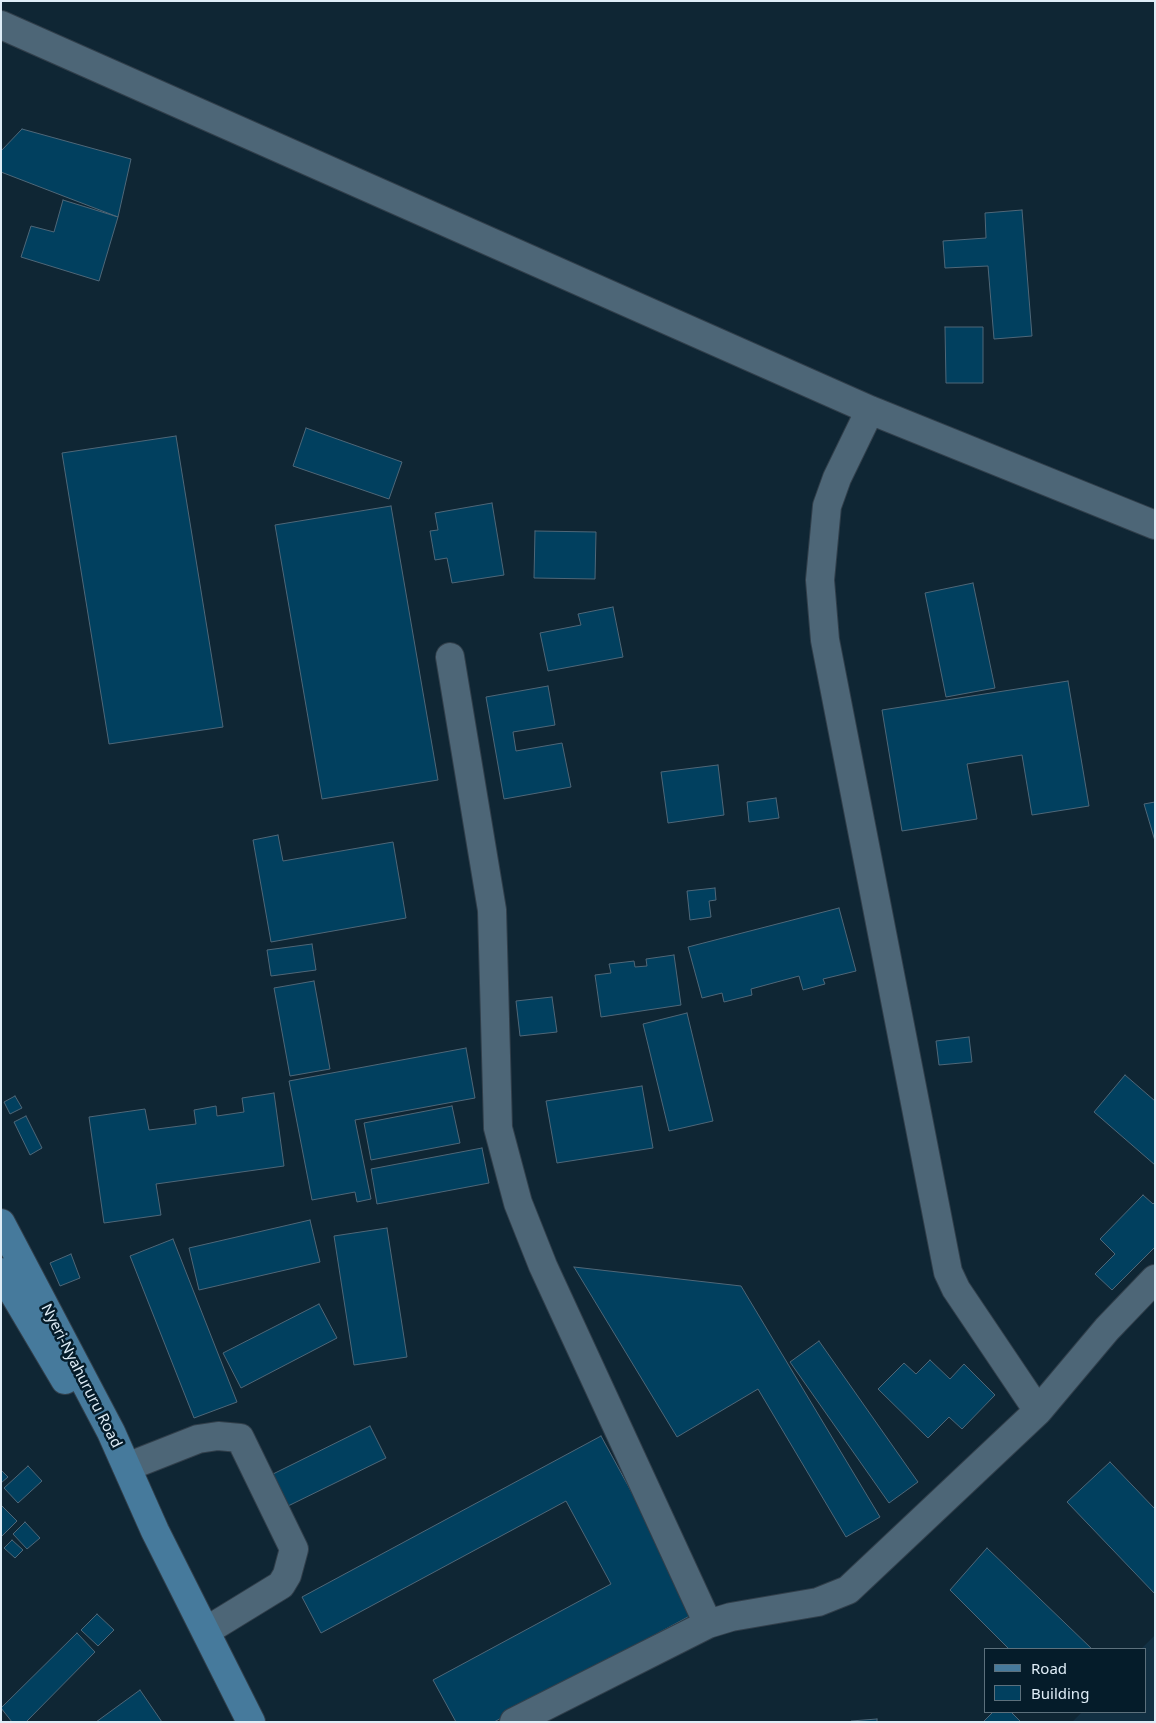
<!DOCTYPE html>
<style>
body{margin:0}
#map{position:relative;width:1156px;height:1723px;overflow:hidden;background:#0f2634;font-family:"Noto Sans",sans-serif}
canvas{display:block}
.frame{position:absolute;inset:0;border:2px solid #dfedf7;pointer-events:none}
.legend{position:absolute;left:984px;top:1648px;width:162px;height:65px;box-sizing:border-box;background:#051c2a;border:1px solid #5c707c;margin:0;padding:6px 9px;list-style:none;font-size:15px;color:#dfedf7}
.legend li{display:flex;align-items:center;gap:10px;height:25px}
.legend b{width:25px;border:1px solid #5c707c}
</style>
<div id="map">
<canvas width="1156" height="1723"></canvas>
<div class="frame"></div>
<ul class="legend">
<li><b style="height:6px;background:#467a9c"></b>Road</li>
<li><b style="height:14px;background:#01405f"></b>Building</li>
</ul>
</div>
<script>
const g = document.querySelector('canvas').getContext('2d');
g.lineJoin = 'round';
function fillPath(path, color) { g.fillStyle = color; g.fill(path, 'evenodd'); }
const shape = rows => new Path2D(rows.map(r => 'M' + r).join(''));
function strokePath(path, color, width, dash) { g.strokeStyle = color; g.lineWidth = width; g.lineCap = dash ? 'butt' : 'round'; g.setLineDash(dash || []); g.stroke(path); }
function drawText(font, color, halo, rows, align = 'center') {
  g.font = font + ' "Noto Sans",sans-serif'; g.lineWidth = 5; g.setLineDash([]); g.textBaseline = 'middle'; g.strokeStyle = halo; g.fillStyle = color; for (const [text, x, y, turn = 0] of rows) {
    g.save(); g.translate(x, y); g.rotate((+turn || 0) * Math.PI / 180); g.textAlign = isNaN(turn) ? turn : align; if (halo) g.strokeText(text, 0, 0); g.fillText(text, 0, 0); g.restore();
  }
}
fillPath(shape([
 [1155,1635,1155,1722,1072,1722,1082,1712,1145,1712,1145,1649,1141,1649]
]), '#123043');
const building = shape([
 [22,129,131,159,118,217,1,172,1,151,22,129],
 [63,200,118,217,99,281,21,257,31,226,54,232,63,200],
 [1022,210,1032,336,994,339,988,266,945,268,943,241,986,238,985,213,1022,210],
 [945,327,983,327,983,383,946,383,945,327],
 [306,428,402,462,389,499,293,466,306,428],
 [176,436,223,727,109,744,62,453,176,436],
 [492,503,504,575,452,583,447,558,435,560,430,531,438,530,435,513,492,503],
 [391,506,438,780,322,799,275,525,391,506],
 [535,531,596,532,595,579,534,578,535,531],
 [973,583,995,688,946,697,925,593,973,583],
 [613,607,623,657,548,671,540,633,581,625,578,614,613,607],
 [1068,681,1089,806,1032,815,1022,755,967,764,977,819,902,831,882,710,1068,681],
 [548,686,555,725,513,732,516,751,562,743,571,787,504,799,486,697,548,686],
 [718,765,724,815,668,823,661,772,718,765],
 [776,798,779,818,749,822,747,802,776,798],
 [1155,802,1155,841,1144,804,1155,802],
 [278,835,283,861,393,842,406,918,271,942,253,840,278,835],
 [715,888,716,900,709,901,711,917,690,920,687,891,715,888],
 [839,908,856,971,823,979,825,984,803,990,799,976,751,989,752,995,724,1002,722,993,702,998,688,947,839,908],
 [312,944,316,970,271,976,267,950,312,944],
 [674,955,681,1005,601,1017,595,975,611,973,609,964,634,961,635,967,647,966,646,959,674,955],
 [314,981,330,1069,290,1076,274,988,314,981],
 [552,997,557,1032,520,1036,516,1001,552,997],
 [687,1013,713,1121,669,1131,643,1024,687,1013],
 [969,1037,972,1062,939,1065,936,1041,969,1037],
 [466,1048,475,1098,355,1120,371,1199,357,1202,355,1192,312,1200,289,1081,466,1048],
 [1125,1075,1155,1101,1155,1165,1094,1112,1125,1075],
 [642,1086,653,1148,557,1163,546,1101,642,1086],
 [274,1093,284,1166,156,1184,161,1215,104,1223,89,1117,145,1109,149,1130,196,1124,194,1110,216,1106,217,1116,244,1112,242,1098,274,1093],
 [15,1096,22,1108,10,1114,4,1102,15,1096],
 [452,1106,460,1143,371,1160,364,1123,452,1106],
 [26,1116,42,1148,30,1155,14,1122,26,1116],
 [482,1148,489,1183,377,1204,371,1169,482,1148],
 [1143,1195,1153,1204,1155,1202,1155,1247,1112,1290,1095,1274,1115,1254,1100,1239,1143,1195],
 [310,1220,320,1262,199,1290,189,1248,310,1220],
 [387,1228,407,1357,354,1365,334,1236,387,1228],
 [173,1239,237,1402,194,1418,130,1256,173,1239],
 [71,1254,80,1278,60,1286,50,1263,71,1254],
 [574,1267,741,1286,880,1517,846,1537,758,1389,677,1437,574,1267],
 [319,1304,337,1338,241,1388,223,1353,319,1304],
 [819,1341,918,1482,889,1503,790,1362,819,1341],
 [930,1360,950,1379,964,1364,995,1395,962,1429,949,1417,928,1438,878,1389,904,1363,916,1374,930,1360],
 [370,1426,386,1458,288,1506,273,1474,370,1426],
 [601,1436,697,1612,494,1722,456,1722,433,1680,611,1584,566,1501,321,1633,302,1597,601,1436],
 [1110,1462,1155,1509,1155,1594,1067,1502,1110,1462],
 [28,1466,42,1481,18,1503,4,1488,28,1466],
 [1,1470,8,1477,1,1483,1,1470],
 [1,1505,17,1521,2,1536,1,1536,1,1505],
 [25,1522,40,1538,27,1549,13,1534,25,1522],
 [12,1540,23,1550,15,1558,4,1548,12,1540],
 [987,1548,1092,1649,1009,1649,950,1590,987,1548],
 [97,1614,114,1630,98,1646,81,1630,97,1614],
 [77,1633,95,1652,26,1722,12,1722,1,1708,77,1633],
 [140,1690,162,1722,96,1722,140,1690],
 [993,1712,1011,1712,1021,1722,983,1722,993,1712],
 [877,1719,877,1722,851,1722,851,1721,877,1719]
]);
fillPath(building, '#01405f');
strokePath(building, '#4f6778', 1);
const minor = shape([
 [1,25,870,410,1155,525],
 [450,657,492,910,498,1128,518,1203,543,1266,708,1624],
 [1038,1411,1107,1329,1155,1279],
 [127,1467,198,1439,218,1436,240,1438,294,1549,287,1575,281,1585,206,1631],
 [514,1722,708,1624,731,1617,818,1602,848,1590,1038,1411,956,1289,948,1272,825,640,820,580,827,506,837,478,870,410]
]);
const major = shape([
 [1,1223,111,1432,155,1531,251,1722],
 [1,1272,65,1380]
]);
strokePath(minor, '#313f4b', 30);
strokePath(major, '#313f4b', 30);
strokePath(minor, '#4d6677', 28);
strokePath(major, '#467a9c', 28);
drawText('15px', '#dfedf7', '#051c2a', [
 ["Nyeri-Nyahururu Road",81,1376,63]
]);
</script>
